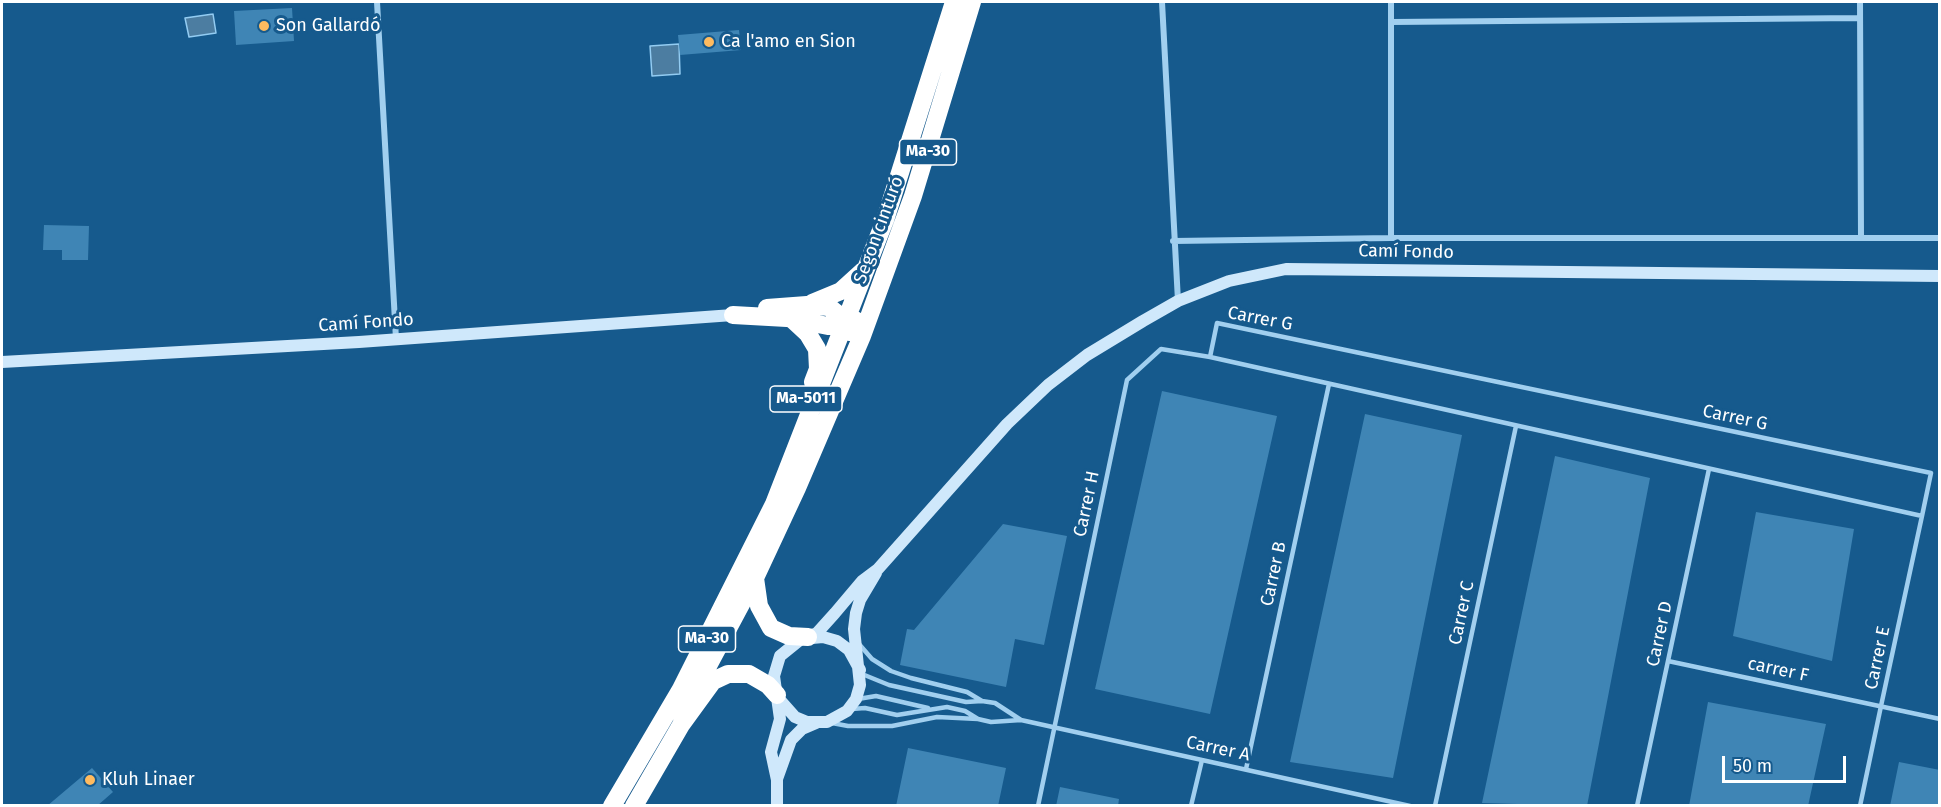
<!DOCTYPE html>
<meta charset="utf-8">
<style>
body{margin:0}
#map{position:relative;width:1941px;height:807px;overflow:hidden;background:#165a8d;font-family:"Fira Sans",sans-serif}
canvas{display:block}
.frame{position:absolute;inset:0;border:3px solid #fff;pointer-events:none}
.scale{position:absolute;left:1722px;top:756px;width:124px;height:27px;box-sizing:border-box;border:3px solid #fff;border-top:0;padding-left:8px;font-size:18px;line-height:21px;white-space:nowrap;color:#fff;-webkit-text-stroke:4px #165a8d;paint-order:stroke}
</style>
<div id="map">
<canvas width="1941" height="807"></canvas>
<div class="frame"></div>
<div class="scale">50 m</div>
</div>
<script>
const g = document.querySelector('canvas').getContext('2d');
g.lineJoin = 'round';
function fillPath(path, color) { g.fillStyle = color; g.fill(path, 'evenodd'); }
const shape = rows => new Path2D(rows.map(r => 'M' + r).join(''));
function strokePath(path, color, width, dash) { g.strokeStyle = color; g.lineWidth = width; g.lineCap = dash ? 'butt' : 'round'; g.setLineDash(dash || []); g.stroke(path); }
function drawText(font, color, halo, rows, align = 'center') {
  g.font = font + ' "Fira Sans",sans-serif'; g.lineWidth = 6; g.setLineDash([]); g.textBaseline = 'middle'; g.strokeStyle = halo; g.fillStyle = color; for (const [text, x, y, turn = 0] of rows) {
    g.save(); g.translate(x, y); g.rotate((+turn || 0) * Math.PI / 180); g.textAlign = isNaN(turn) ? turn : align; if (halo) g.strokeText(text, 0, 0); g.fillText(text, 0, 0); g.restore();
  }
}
const water = shape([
 [213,14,216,33,189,37,185,18,213,14],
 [679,44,680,74,652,76,650,46,679,44]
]);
fillPath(water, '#4c7da1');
strokePath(water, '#93ccf2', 1.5);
fillPath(shape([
 [292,8,294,41,236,45,234,11],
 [739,30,741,50,680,55,678,35],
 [44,225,89,226,88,260,62,260,62,250,43,250],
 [1162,391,1277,416,1210,714,1095,689],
 [1365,414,1462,435,1393,778,1290,762],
 [1555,456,1650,478,1587,806,1482,803],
 [1756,512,1854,529,1832,661,1733,636],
 [1003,524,1067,536,1044,645,1015,639,1006,687,900,665,907,629,914,630],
 [1708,702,1826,724,1808,806,1689,806],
 [908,748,1006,768,998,806,896,806],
 [1899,762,1940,770,1940,806,1890,806],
 [92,768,113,792,97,806,47,806],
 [1060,787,1119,799,1118,806,1056,806]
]), '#3f85b5');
strokePath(shape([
 [859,644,872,659,891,671,911,678,967,692,982,701],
 [1668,661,1940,719],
 [862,674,889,685,966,702,982,701,995,703,1021,720],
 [858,699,876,696,928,708],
 [852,709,865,708,897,715,947,707,965,711,978,719,991,722,1021,720,1410,806],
 [832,723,848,726,892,726,937,717,978,719],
 [1246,769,1329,384],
 [1038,806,1127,380,1161,349,1210,357],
 [1191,806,1202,760],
 [1435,806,1516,426],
 [1637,806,1709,469],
 [1860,806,1881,706,1922,516,1931,473,1217,323,1210,357,1922,516]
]), '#a1cfef', 4.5);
strokePath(shape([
 [377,2,396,339],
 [1162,2,1178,301],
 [1391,2,1391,238],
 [1860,2,1861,237],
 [1391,22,1860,18],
 [1173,241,1391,238,1940,238]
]), '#a1cfef', 6);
strokePath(shape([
 [2,362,359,342,733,315],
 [808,637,817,633,835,613,862,581,878,569,1007,424,1048,385,1087,355,1143,321,1178,301,1229,281,1286,269,1940,276],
 [779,699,795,717,807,722,827,722,847,711,856,699,860,685,854,629,856,613,860,600,876,573],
 [777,779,791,740,802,729,816,723],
 [777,806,777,780,771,752,780,719,774,676,780,656,801,639,823,637,837,641,849,650,860,670]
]), '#cfe8fb', 12);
strokePath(shape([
 [812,303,841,291,863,271],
 [767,308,807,305,829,307,841,317,849,332],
 [733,315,787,318,828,326,846,324,855,320],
 [794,321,808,334,817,349,818,369,813,382],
 [755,578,759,606,771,628,789,636,808,637],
 [681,725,693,694,755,578,797,488,862,336,913,196,972,2],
 [612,806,681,689,774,504,885,220,954,2],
 [634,806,681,725,713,681,728,674,749,674,768,685,777,695]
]), '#fff', 18);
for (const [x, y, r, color] of [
 [264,26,6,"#ffbb5f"],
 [709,42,6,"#ffbb5f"],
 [90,780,6,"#ffbb5f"]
]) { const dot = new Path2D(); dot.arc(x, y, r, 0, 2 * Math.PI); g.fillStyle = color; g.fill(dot); strokePath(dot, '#165a8d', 2); }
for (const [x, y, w] of [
 [928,152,57],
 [806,399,72],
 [707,639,57]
]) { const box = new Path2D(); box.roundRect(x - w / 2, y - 13, w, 26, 4.5); g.fillStyle = '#165a8d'; g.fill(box); strokePath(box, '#fff', 1.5); }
drawText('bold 16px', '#fff', null, [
 ["Ma-30",928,152],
 ["Ma-5011",806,399],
 ["Ma-30",707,639]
]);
drawText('18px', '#fff', '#165a8d', [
 ["Son Gallardó",276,26],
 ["Ca l'amo en Sion",721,42],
 ["Kluh Linaer",102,780]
], 'left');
drawText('18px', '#fff', '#165a8d', [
 ["Segon cinturó",879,230,-70],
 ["Camí Fondo",1406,252,1],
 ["Carrer G",1260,319,11],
 ["Camí Fondo",366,323,-4],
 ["Carrer G",1735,418,12],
 ["Carrer H",1087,504,-78],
 ["Carrer B",1274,574,-78],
 ["Carrer C",1462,613,-78],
 ["Carrer D",1660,634,-78],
 ["Carrer E",1878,658,-78],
 ["carrer F",1778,670,12],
 ["Carrer A",1218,749,12]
]);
</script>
